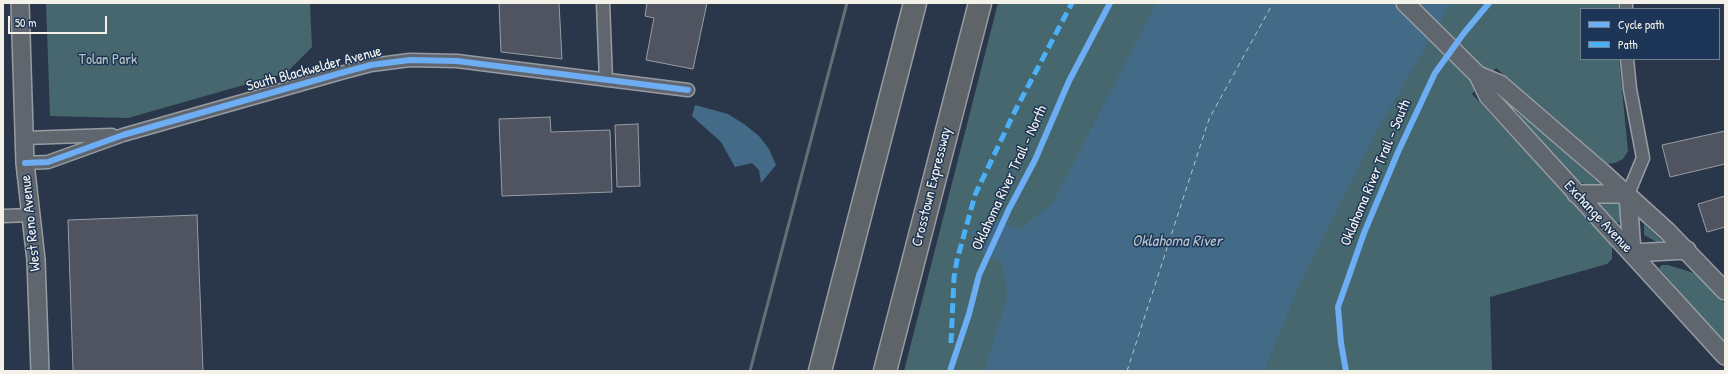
<!DOCTYPE html>
<style>
body{margin:0}
#map{position:relative;width:1728px;height:374px;overflow:hidden;background:#2a374a;font-family:"Patrick Hand",sans-serif}
canvas{display:block}
.frame{position:absolute;inset:0;border:4px solid #f4f1e8;pointer-events:none}
.legend{position:absolute;left:1580px;top:8px;width:140px;height:52px;box-sizing:border-box;background:#1d3557;border:1px solid #738091;margin:0;padding:5px 7px;list-style:none;font-size:12px;color:#f4f1e8}
.legend li{display:flex;align-items:center;gap:8px;height:20px}
.legend b{width:20px;border:1px solid #738091}
.scale{position:absolute;left:8px;top:16px;width:99px;height:18px;box-sizing:border-box;border:2px solid #f4f1e8;border-top:0;padding-left:5px;font-size:12px;line-height:14px;white-space:nowrap;color:#f4f1e8;-webkit-text-stroke:3px #1d3557;paint-order:stroke}
</style>
<div id="map">
<canvas width="1728" height="374"></canvas>
<div class="frame"></div>
<ul class="legend">
<li><b style="height:5px;background:#6dadf4"></b>Cycle path</li>
<li><b style="height:5px;background:#4cb0f7"></b>Path</li>
</ul>
<div class="scale">50 m</div>
</div>
<script>
const g = document.querySelector('canvas').getContext('2d');
g.lineJoin = 'round';
function fillPath(path, color) { g.fillStyle = color; g.fill(path, 'evenodd'); }
const shape = rows => new Path2D(rows.map(r => 'M' + r).join(''));
function strokePath(path, color, width, dash) { g.strokeStyle = color; g.lineWidth = width; g.lineCap = dash ? 'butt' : 'round'; g.setLineDash(dash || []); g.stroke(path); }
function drawText(font, color, halo, rows, align = 'center') {
  g.font = font + ' "Patrick Hand",sans-serif'; g.lineWidth = 3; g.setLineDash([]); g.textBaseline = 'middle'; g.strokeStyle = halo; g.fillStyle = color; for (const [text, x, y, turn = 0] of rows) {
    g.save(); g.translate(x, y); g.rotate((+turn || 0) * Math.PI / 180); g.textAlign = isNaN(turn) ? turn : align; if (halo) g.strokeText(text, 0, 0); g.fillText(text, 0, 0); g.restore();
  }
}
fillPath(shape([
 [46,3,310,3,312,47,286,73,128,118,50,116],
 [998,3,1618,3,1618,9,1581,9,1581,59,1619,59,1628,151,1623,159,1615,163,1606,164,1496,68,1472,94,1612,245,1612,259,1607,264,1490,297,1492,371,904,371],
 [1521,113,1600,184,1600,189,1579,182,1518,116],
 [1614,197,1621,204,1622,223,1616,222,1595,202],
 [1644,224,1663,242,1657,242,1644,235],
 [1662,265,1668,265,1694,273,1705,281,1725,304,1725,344,1659,268]
]), '#45676d');
fillPath(shape([
 [1156,3,1451,3,1377,131,1300,283,1264,371,984,371,1007,298,1006,282,1001,262,977,249,990,216,1019,230,1053,203],
 [695,105,728,114,744,124,759,136,769,149,776,165,761,183,759,170,752,163,735,167,721,142,692,116]
]), '#436b88');
strokePath(shape([
 [973,232,988,235]
]), '#436b88', 4);
strokePath(shape([
 [1127,371,1209,119,1273,3]
]), '#b7c4c8', 1, [5, 4]);
const building = shape([
 [499,3,559,3,562,59,501,52,499,3],
 [647,3,707,3,693,69,646,60,654,18,645,16,647,3],
 [550,117,551,132,610,130,612,192,502,196,499,119,550,117],
 [638,124,640,186,617,187,615,125,638,124],
 [1725,131,1725,164,1670,177,1662,145,1725,131],
 [1725,196,1725,227,1707,232,1698,204,1725,196],
 [197,215,203,371,73,371,68,220,197,215]
]);
fillPath(building, '#505461');
strokePath(building, '#979ca3', 1);
const minor = shape([
 [603,3,606,80],
 [1626,9,1626,3],
 [1627,59,1630,89,1643,158,1628,194],
 [25,138,112,135],
 [25,163,48,162,123,135,341,73,371,65,410,60,457,61,688,90],
 [3,216,32,215]
]);
const secondary = shape([
 [20,3,25,163,36,260,40,371],
 [1405,3,1478,75,1488,96,1725,356],
 [1478,75,1500,84,1602,172,1667,231,1725,291],
 [1576,194,1628,194],
 [1628,194,1632,253],
 [1632,253,1687,250]
]);
const motorway = shape([
 [820,371,915,3],
 [885,371,980,3]
]);
strokePath(minor, '#979ca3', 15);
strokePath(secondary, '#979ca3', 20);
strokePath(motorway, '#979ca3', 25);
strokePath(minor, '#60666e', 12);
strokePath(secondary, '#60666e', 17);
strokePath(motorway, '#5e6468', 22);
strokePath(shape([
 [750,371,847,3]
]), '#666d76', 3);
strokePath(shape([
 [951,343,954,278,957,260,975,195,1015,111,1072,3]
]), '#4cb0f7', 5, [10, 5]);
strokePath(shape([
 [25,163,48,162,123,135,341,73,371,65,410,60,457,61,688,90],
 [950,371,969,314,979,275,1009,209,1035,160,1069,81,1110,3],
 [1346,371,1341,343,1338,307,1364,233,1398,152,1435,73,1464,33,1489,3]
]), '#6dadf4', 6);
drawText('15px', '#b8c4bf', '#1d3557', [
 ["Tolan Park",108,60]
]);
drawText('15px', '#f4f1e8', '#1d3557', [
 ["South Blackwelder Avenue",314,69,-15],
 ["Oklahoma River Trail - South",1376,173,-67],
 ["Oklahoma River Trail - North",1010,178,-65],
 ["Crosstown Expressway",932,187,-76],
 ["Exchange Avenue",1598,217,47],
 ["West Reno Avenue",31,223,-96]
]);
drawText('italic 16px', '#b7c4c8', '#1d3557', [
 ["Oklahoma River",1177,242]
]);
</script>
